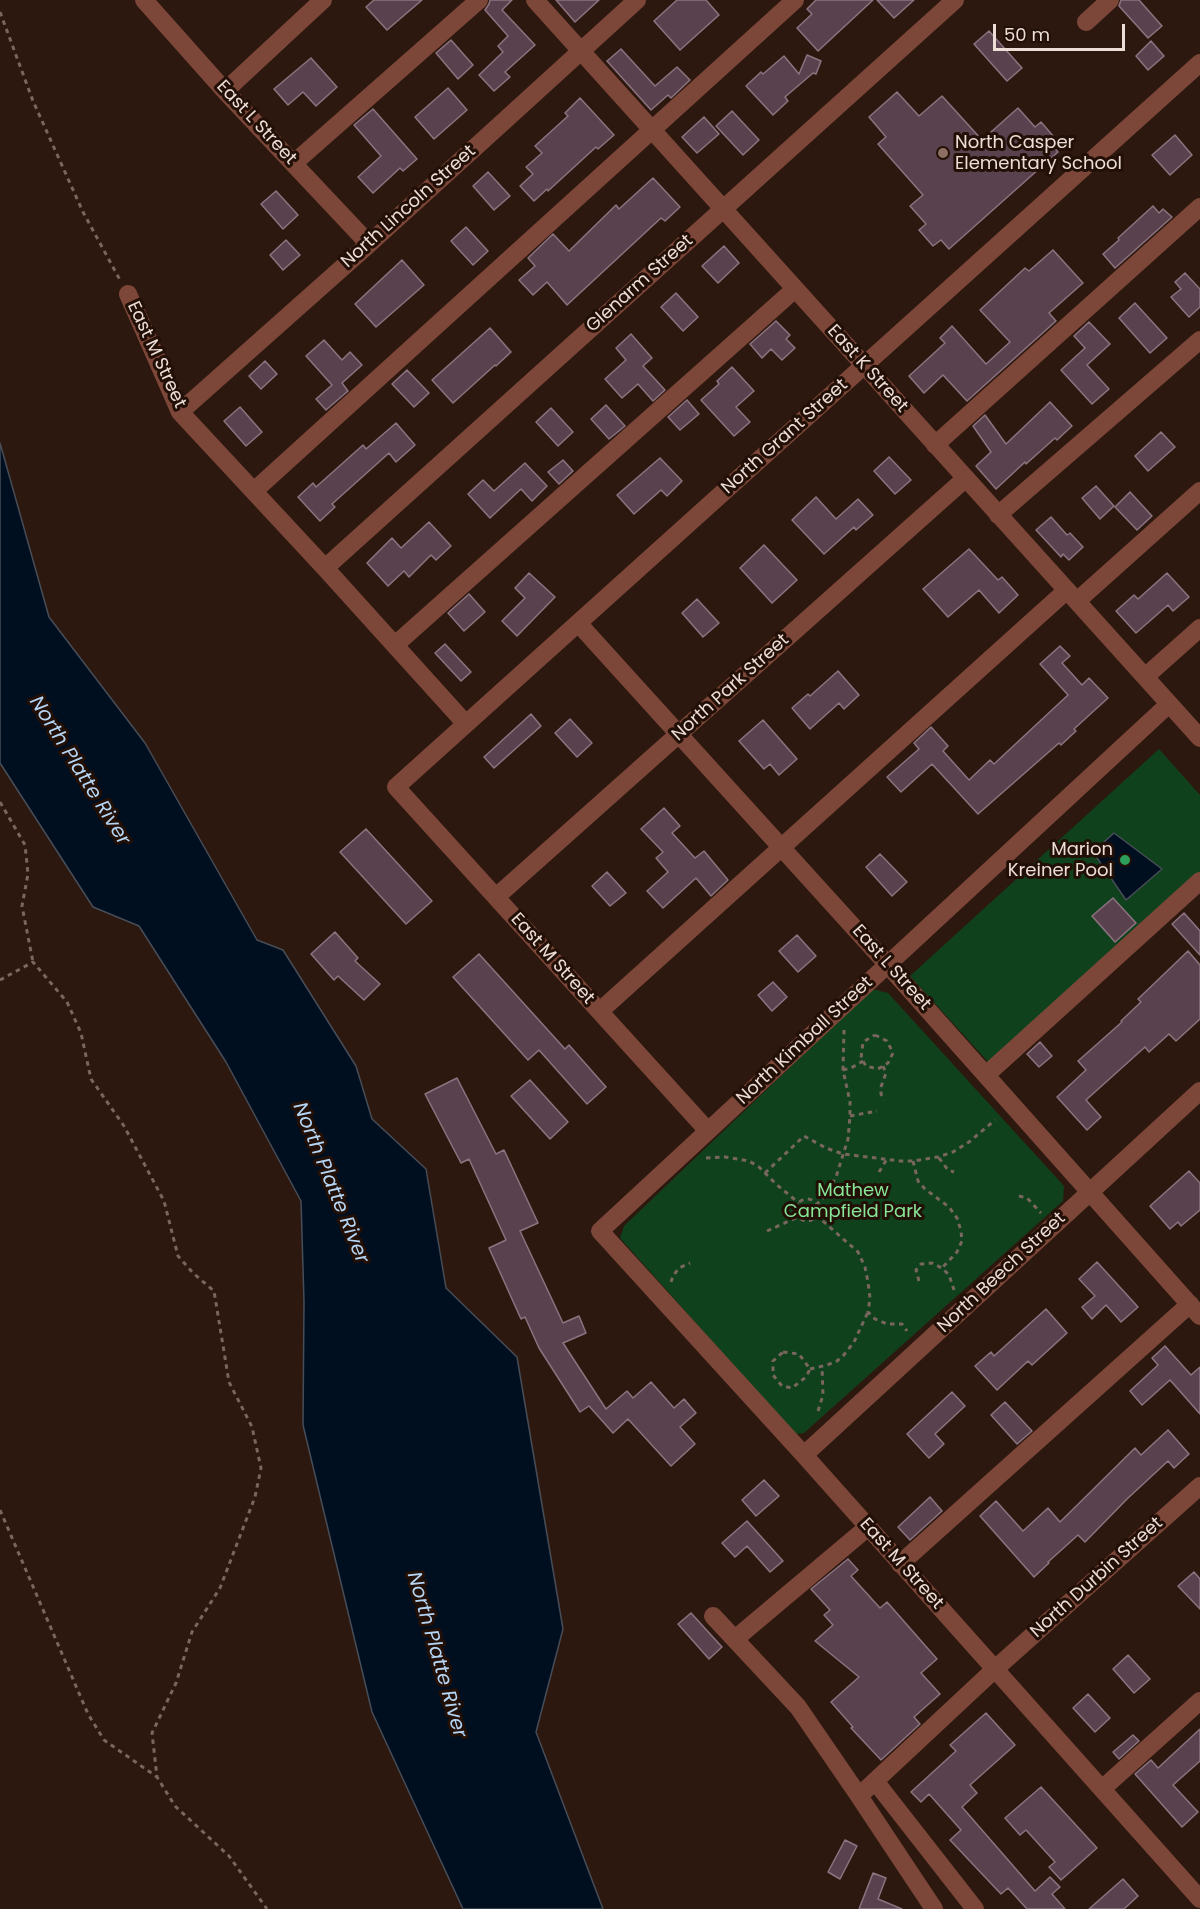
<!DOCTYPE html>
<style>
body{margin:0}
#map{position:relative;width:1200px;height:1909px;overflow:hidden;background:#2d180f;font-family:Poppins,sans-serif}
canvas{display:block}
.scale{position:absolute;left:993px;top:24px;width:132px;height:27px;box-sizing:border-box;border:3px solid #ecddd7;border-top:0;padding-left:8px;font-size:18px;line-height:21px;white-space:nowrap;color:#ecddd7;-webkit-text-stroke:4px #220f06;paint-order:stroke}
</style>
<div id="map">
<canvas width="1200" height="1909"></canvas>
<div class="scale">50 m</div>
</div>
<script>
const g = document.querySelector('canvas').getContext('2d');
g.lineJoin = 'round';
function fillPath(path, color) { g.fillStyle = color; g.fill(path, 'evenodd'); }
const shape = rows => new Path2D(rows.map(r => 'M' + r).join(''));
function strokePath(path, color, width, dash) { g.strokeStyle = color; g.lineWidth = width; g.lineCap = dash ? 'butt' : 'round'; g.setLineDash(dash || []); g.stroke(path); }
function drawText(font, color, halo, rows, align = 'center') {
  g.font = font + ' Poppins,sans-serif'; g.lineWidth = 6; g.setLineDash([]); g.textBaseline = 'middle'; g.strokeStyle = halo; g.fillStyle = color; for (const [text, x, y, turn = 0] of rows) {
    g.save(); g.translate(x, y); g.rotate((+turn || 0) * Math.PI / 180); g.textAlign = isNaN(turn) ? turn : align; if (halo) g.strokeText(text, 0, 0); g.fillText(text, 0, 0); g.restore();
  }
}
fillPath(shape([
 [1159,749,1200,795,1200,873,990,1064,910,976],
 [872,989,888,993,1064,1186,1063,1201,804,1433,795,1434,620,1238,624,1226]
]), '#0f421c');
const water = shape([
 [0,443,49,617,145,743,257,940,283,950,356,1066,372,1119,426,1169,446,1288,517,1357,563,1629,536,1732,603,1909,463,1909,372,1712,303,1425,304,1302,301,1201,226,1062,139,926,93,907,0,763,0,443],
 [1114,833,1162,869,1126,900,1093,852,1114,833]
]);
fillPath(water, '#000f20');
strokePath(water, '#474d57', 1.5);
const building = shape([
 [374,0,422,0,387,30,366,7,374,0],
 [490,0,512,0,502,10,535,45,505,72,510,77,494,91,479,75,503,52,498,46,508,36,485,10,489,4,490,0],
 [556,0,599,0,575,22,556,0],
 [677,0,706,0,719,15,680,50,654,21,677,0],
 [816,0,873,0,818,51,797,28,812,14,807,9,816,0],
 [877,0,914,0,894,18,877,0],
 [1121,0,1139,0,1162,26,1148,38,1119,6,1121,0],
 [989,31,1022,68,1007,81,974,44,989,31],
 [451,40,473,65,458,79,436,53,451,40],
 [1151,41,1164,56,1148,70,1136,56,1151,41],
 [621,49,655,86,677,67,690,80,671,98,668,95,651,110,607,61,621,49],
 [807,55,821,61,816,74,813,73,785,97,788,101,773,115,746,86,761,72,763,74,784,56,799,74,807,55],
 [311,58,337,87,316,106,303,92,288,105,274,89,311,58],
 [448,88,467,110,434,139,415,117,448,88],
 [897,92,919,116,942,96,982,140,1018,108,1035,127,1041,122,1054,137,1049,142,1058,152,949,249,941,240,933,246,919,230,926,224,910,206,923,195,878,144,886,137,869,117,897,92],
 [580,98,614,135,598,149,596,147,548,191,547,189,534,201,520,186,533,174,526,167,542,153,535,146,568,116,565,113,580,98],
 [373,109,417,159,403,171,400,168,373,193,358,177,381,156,354,125,373,109],
 [732,111,759,140,743,155,716,126,732,111],
 [704,117,719,134,697,153,682,137,704,117],
 [1175,135,1192,155,1170,175,1152,155,1175,135],
 [488,172,510,196,494,210,473,186,488,172],
 [653,178,680,207,665,221,661,218,567,305,547,282,533,295,519,280,535,266,528,258,553,234,569,251,616,205,619,209,653,178],
 [276,191,298,215,283,229,261,204,276,191],
 [1153,206,1159,213,1163,209,1172,217,1115,268,1103,254,1119,240,1118,238,1153,206],
 [466,227,488,251,473,265,451,241,466,227],
 [286,240,300,255,283,270,270,255,286,240],
 [724,246,739,263,718,283,702,266,724,246],
 [1053,250,1083,283,1049,313,1056,321,967,401,943,375,924,393,909,376,945,343,940,338,952,326,986,364,1010,342,980,310,1025,268,1029,271,1053,250],
 [402,260,424,285,376,327,355,304,402,260],
 [1185,273,1200,289,1200,307,1189,317,1171,297,1181,289,1175,282,1185,273],
 [676,293,698,317,683,331,661,307,676,293],
 [1135,303,1167,338,1150,353,1119,318,1135,303],
 [776,321,790,335,786,339,795,348,782,360,771,349,762,358,750,344,776,321],
 [1089,322,1110,344,1087,365,1109,389,1092,404,1061,370,1085,348,1074,336,1089,322],
 [490,328,511,352,496,366,495,365,453,403,432,380,490,328],
 [631,334,652,358,643,366,665,390,653,401,638,384,622,398,605,379,626,360,616,348,631,334],
 [324,340,342,360,350,352,362,365,342,383,348,391,326,410,316,399,332,385,306,356,324,340],
 [265,361,277,374,261,389,249,376,265,361],
 [732,367,754,391,736,407,750,422,734,436,701,400,719,384,717,381,732,367],
 [407,370,429,393,414,407,392,384,407,370],
 [687,400,699,414,680,430,668,417,687,400],
 [1050,402,1072,426,1057,440,1055,438,1026,464,1025,462,996,489,976,466,991,452,973,426,985,415,1006,444,1050,402],
 [606,405,625,426,609,439,591,419,606,405],
 [240,407,262,432,246,446,224,421,240,407],
 [551,408,573,432,558,446,536,422,551,408],
 [396,423,415,445,396,462,389,453,332,504,335,507,320,521,298,497,313,483,316,487,363,445,366,449,396,423],
 [1161,432,1175,447,1148,471,1135,456,1161,432],
 [889,457,911,480,895,494,874,471,889,457],
 [660,458,682,481,667,496,661,490,634,514,617,495,660,458],
 [563,460,573,471,559,484,548,472,563,460],
 [525,463,547,486,532,501,521,489,490,518,468,494,483,480,494,491,525,463],
 [1096,486,1114,506,1100,519,1082,498,1096,486],
 [1130,492,1152,516,1137,530,1115,507,1130,492],
 [816,497,836,519,858,499,873,515,856,530,854,527,824,554,792,520,816,497],
 [1051,517,1067,535,1070,533,1083,547,1069,560,1063,554,1061,557,1036,530,1051,517],
 [429,522,451,546,436,560,431,555,409,577,404,571,388,586,367,563,392,538,401,548,429,522],
 [764,545,797,580,772,603,740,568,764,545],
 [969,549,998,580,1002,577,1018,595,999,613,979,590,948,617,923,589,969,549],
 [529,573,555,597,517,636,502,621,525,598,515,588,529,573],
 [1167,573,1189,597,1173,611,1168,605,1136,633,1116,611,1134,595,1138,599,1167,573],
 [469,594,485,612,464,631,448,613,469,594],
 [697,599,719,623,703,637,682,613,697,599],
 [445,644,471,672,461,681,435,653,445,644],
 [1060,646,1070,656,1062,663,1082,685,1089,678,1108,698,1074,729,1076,731,1061,745,1059,743,978,814,932,764,901,792,887,777,919,749,914,743,931,727,948,746,943,751,969,780,990,760,994,764,1068,695,1040,664,1060,646],
 [838,671,859,695,844,709,839,703,810,729,792,708,808,694,810,696,838,671],
 [531,714,541,726,494,768,484,757,531,714],
 [570,719,592,743,577,757,555,733,570,719],
 [763,720,797,759,779,775,770,764,764,769,739,741,763,720],
 [664,808,680,826,672,833,695,858,704,851,728,880,711,896,696,878,663,908,647,891,668,872,656,858,663,852,641,829,664,808],
 [366,829,432,901,406,924,340,852,366,829],
 [880,854,907,882,892,896,866,867,880,854],
 [607,872,626,893,610,906,592,886,607,872],
 [1113,898,1136,923,1115,942,1092,916,1113,898],
 [1184,913,1200,931,1200,955,1172,924,1184,913],
 [335,932,358,958,355,961,380,984,364,1000,338,976,334,980,311,954,335,932],
 [797,935,816,956,798,972,779,951,797,935],
 [1188,951,1200,965,1200,1019,1176,1041,1169,1034,1149,1052,1145,1047,1086,1100,1101,1117,1087,1130,1057,1097,1086,1070,1078,1061,1122,1022,1121,1021,1141,1002,1138,999,1188,951],
 [479,954,565,1049,569,1045,606,1087,587,1104,539,1050,528,1060,453,977,479,954],
 [773,982,787,997,772,1011,758,995,773,982],
 [1040,1042,1052,1056,1039,1067,1027,1054,1040,1042],
 [457,1078,496,1154,504,1150,538,1223,520,1231,563,1323,579,1316,586,1333,563,1343,606,1409,627,1391,633,1398,651,1382,674,1408,684,1399,696,1413,680,1427,695,1444,671,1466,628,1419,613,1433,589,1406,580,1412,539,1348,525,1317,521,1319,489,1248,506,1240,469,1159,461,1163,425,1094,457,1078],
 [530,1080,568,1122,550,1139,511,1096,530,1080],
 [1189,1171,1200,1183,1200,1210,1181,1226,1178,1222,1170,1229,1150,1206,1189,1171],
 [1097,1262,1138,1307,1121,1322,1106,1305,1092,1319,1082,1307,1095,1296,1079,1279,1097,1262],
 [1046,1309,1067,1333,1032,1365,1028,1361,997,1390,975,1366,991,1352,994,1356,1046,1309],
 [1165,1346,1191,1375,1200,1367,1200,1414,1170,1380,1142,1405,1130,1391,1158,1365,1152,1358,1165,1346],
 [952,1392,965,1406,935,1434,944,1444,929,1458,907,1434,952,1392],
 [1005,1402,1032,1431,1017,1444,991,1415,1005,1402],
 [1168,1430,1189,1454,1174,1468,1168,1461,1127,1499,1085,1542,1078,1535,1048,1562,1049,1563,1034,1577,980,1516,996,1501,1023,1531,1048,1508,1060,1522,1135,1448,1141,1455,1168,1430],
 [764,1480,779,1496,756,1516,742,1500,764,1480],
 [930,1497,942,1511,910,1540,898,1527,930,1497],
 [747,1521,783,1561,770,1572,747,1546,735,1557,722,1543,747,1521],
 [848,1559,858,1570,851,1576,880,1608,887,1602,937,1659,921,1673,940,1694,914,1717,920,1724,881,1760,851,1728,853,1727,831,1702,859,1677,815,1641,833,1625,824,1615,830,1610,811,1589,848,1559],
 [1194,1572,1200,1579,1200,1609,1178,1586,1194,1572],
 [691,1613,722,1647,709,1659,678,1624,691,1613],
 [1128,1655,1150,1679,1134,1693,1113,1669,1128,1655],
 [1088,1694,1110,1718,1095,1732,1073,1708,1088,1694],
 [986,1713,1015,1745,970,1785,977,1793,962,1807,1035,1891,1050,1877,1060,1887,1052,1894,1065,1909,1027,1909,1008,1888,1001,1894,950,1840,961,1830,929,1794,921,1802,911,1792,956,1751,950,1745,986,1713],
 [1200,1729,1200,1761,1173,1785,1198,1812,1182,1827,1135,1774,1151,1760,1158,1768,1200,1729],
 [1133,1735,1139,1741,1119,1759,1113,1752,1133,1735],
 [1041,1787,1097,1848,1061,1880,1049,1867,1055,1862,1026,1830,1020,1835,1005,1818,1041,1787],
 [845,1840,857,1846,840,1879,828,1872,845,1840],
 [873,1873,886,1878,878,1899,902,1909,859,1909,873,1873],
 [1123,1879,1138,1896,1124,1909,1089,1909,1123,1879]
]);
fillPath(building, '#59424e');
strokePath(building, '#8d7380', 1.5);
strokePath(shape([
 [0,12,33,101,83,212,120,280],
 [0,802,25,845,28,874,22,906,33,962],
 [0,980,33,962,67,1002,81,1033,91,1079,124,1126,164,1201,178,1256,193,1273,214,1291,229,1382,252,1427,261,1468,255,1497,220,1588,192,1632,176,1683,152,1733,157,1777,175,1806,229,1856,267,1909],
 [875,1035,887,1041,893,1053,888,1063,878,1069,866,1066,861,1058,863,1042,875,1035],
 [883,1066,886,1073,881,1087,881,1094,884,1100],
 [843,1070,851,1068,863,1061],
 [850,1116,877,1111],
 [706,1158,725,1157,749,1161,759,1167,777,1185,799,1203],
 [939,1158,948,1170,954,1172],
 [913,1161,918,1181,925,1189,949,1207,957,1218,961,1231,962,1241,957,1252,942,1268],
 [879,1172,887,1159],
 [765,1173,804,1136,826,1148,843,1154,900,1161,913,1161,938,1157,953,1152,969,1142,995,1120],
 [1019,1196,1027,1198,1041,1213],
 '796 1210a11 11 0 1 1 22 0a11 11 0 1 1-22 0Z',
 [816,1205,824,1197,836,1177,848,1139,850,1116,850,1102,843,1070,844,1030],
 [816,1215,858,1252,865,1267,868,1282,870,1298,868,1312,875,1319,887,1324,902,1324,907,1331],
 [767,1231,798,1217],
 [919,1281,916,1270,921,1264,932,1263,942,1268,949,1275,954,1290],
 [671,1282,673,1276,679,1268,690,1263],
 [783,1352,799,1354,810,1369,806,1377,792,1388,782,1386,773,1375,773,1361,783,1352],
 [810,1369,827,1365,837,1361,843,1356,854,1342,868,1312],
 [818,1411,823,1395,822,1366],
 [0,1510,88,1714,104,1740,157,1777]
]), '#79665e', 3, [4.5, 4.5]);
strokePath(shape([
 [144,0,225,91,369,244],
 [535,0,1200,738],
 [1086,22,1110,0],
 [225,91,323,0],
 [294,163,479,0],
 [128,294,180,412,325,568,466,724],
 [180,412,369,244,637,0],
 [935,445,1200,207],
 [254,491,795,0],
 [998,515,1200,340],
 [325,568,955,0],
 [1077,601,1200,491],
 [578,623,887,964,1200,1316],
 [395,645,795,289],
 [1145,677,1200,628],
 [1169,704,600,1231,804,1455,1200,1899],
 [496,897,966,478],
 [600,1011,1067,590],
 [986,1075,1200,881],
 [708,1131,396,787,1200,63],
 [804,1455,1200,1091],
 [900,1564,1190,1304],
 [713,1616,798,1707,859,1796],
 [735,1639,868,1527],
 [875,1781,975,1909],
 [1102,1789,1200,1701],
 [934,1909,859,1796,995,1669,1200,1486]
]), '#7c4739', 18);
for (const [x, y, r, color] of [
 [943,153,6,"#8d6e63"],
 [1125,860,6,"#2e9e5b"]
]) { const dot = new Path2D(); dot.arc(x, y, r, 0, 2 * Math.PI); g.fillStyle = color; g.fill(dot); strokePath(dot, '#220f06', 2); }
drawText('18px', '#ecddd7', '#220f06', [
 ["East L Street",256,123,47],
 ["North Lincoln Street",409,207,-42],
 ["Glenarm Street",640,284,-42],
 ["East M Street",156,355,65],
 ["East K Street",867,369,48],
 ["North Grant Street",785,437,-42],
 ["North Park Street",731,688,-42],
 ["East M Street",552,959,48],
 ["East L Street",891,968,48],
 ["North Kimball Street",805,1041,-43],
 ["North Beech Street",1002,1273,-43],
 ["East M Street",901,1564,48],
 ["North Durbin Street",1097,1578,-42]
]);
drawText('18px', '#ecddd7', '#220f06', [
 ["North Casper",955,143],
 ["Elementary School",955,164],
 ["Marion",1113,850,"right"],
 ["Kreiner Pool",1113,871,"right"]
], 'left');
drawText('18px', '#88e697', '#220f06', [
 ["Mathew",853,1191],
 ["Campfield Park",853,1212]
]);
drawText('italic 20px', '#b5d5f5', '#220f06', [
 ["North Platte River",79,771,58],
 ["North Platte River",330,1183,68],
 ["North Platte River",436,1655,74]
]);
</script>
